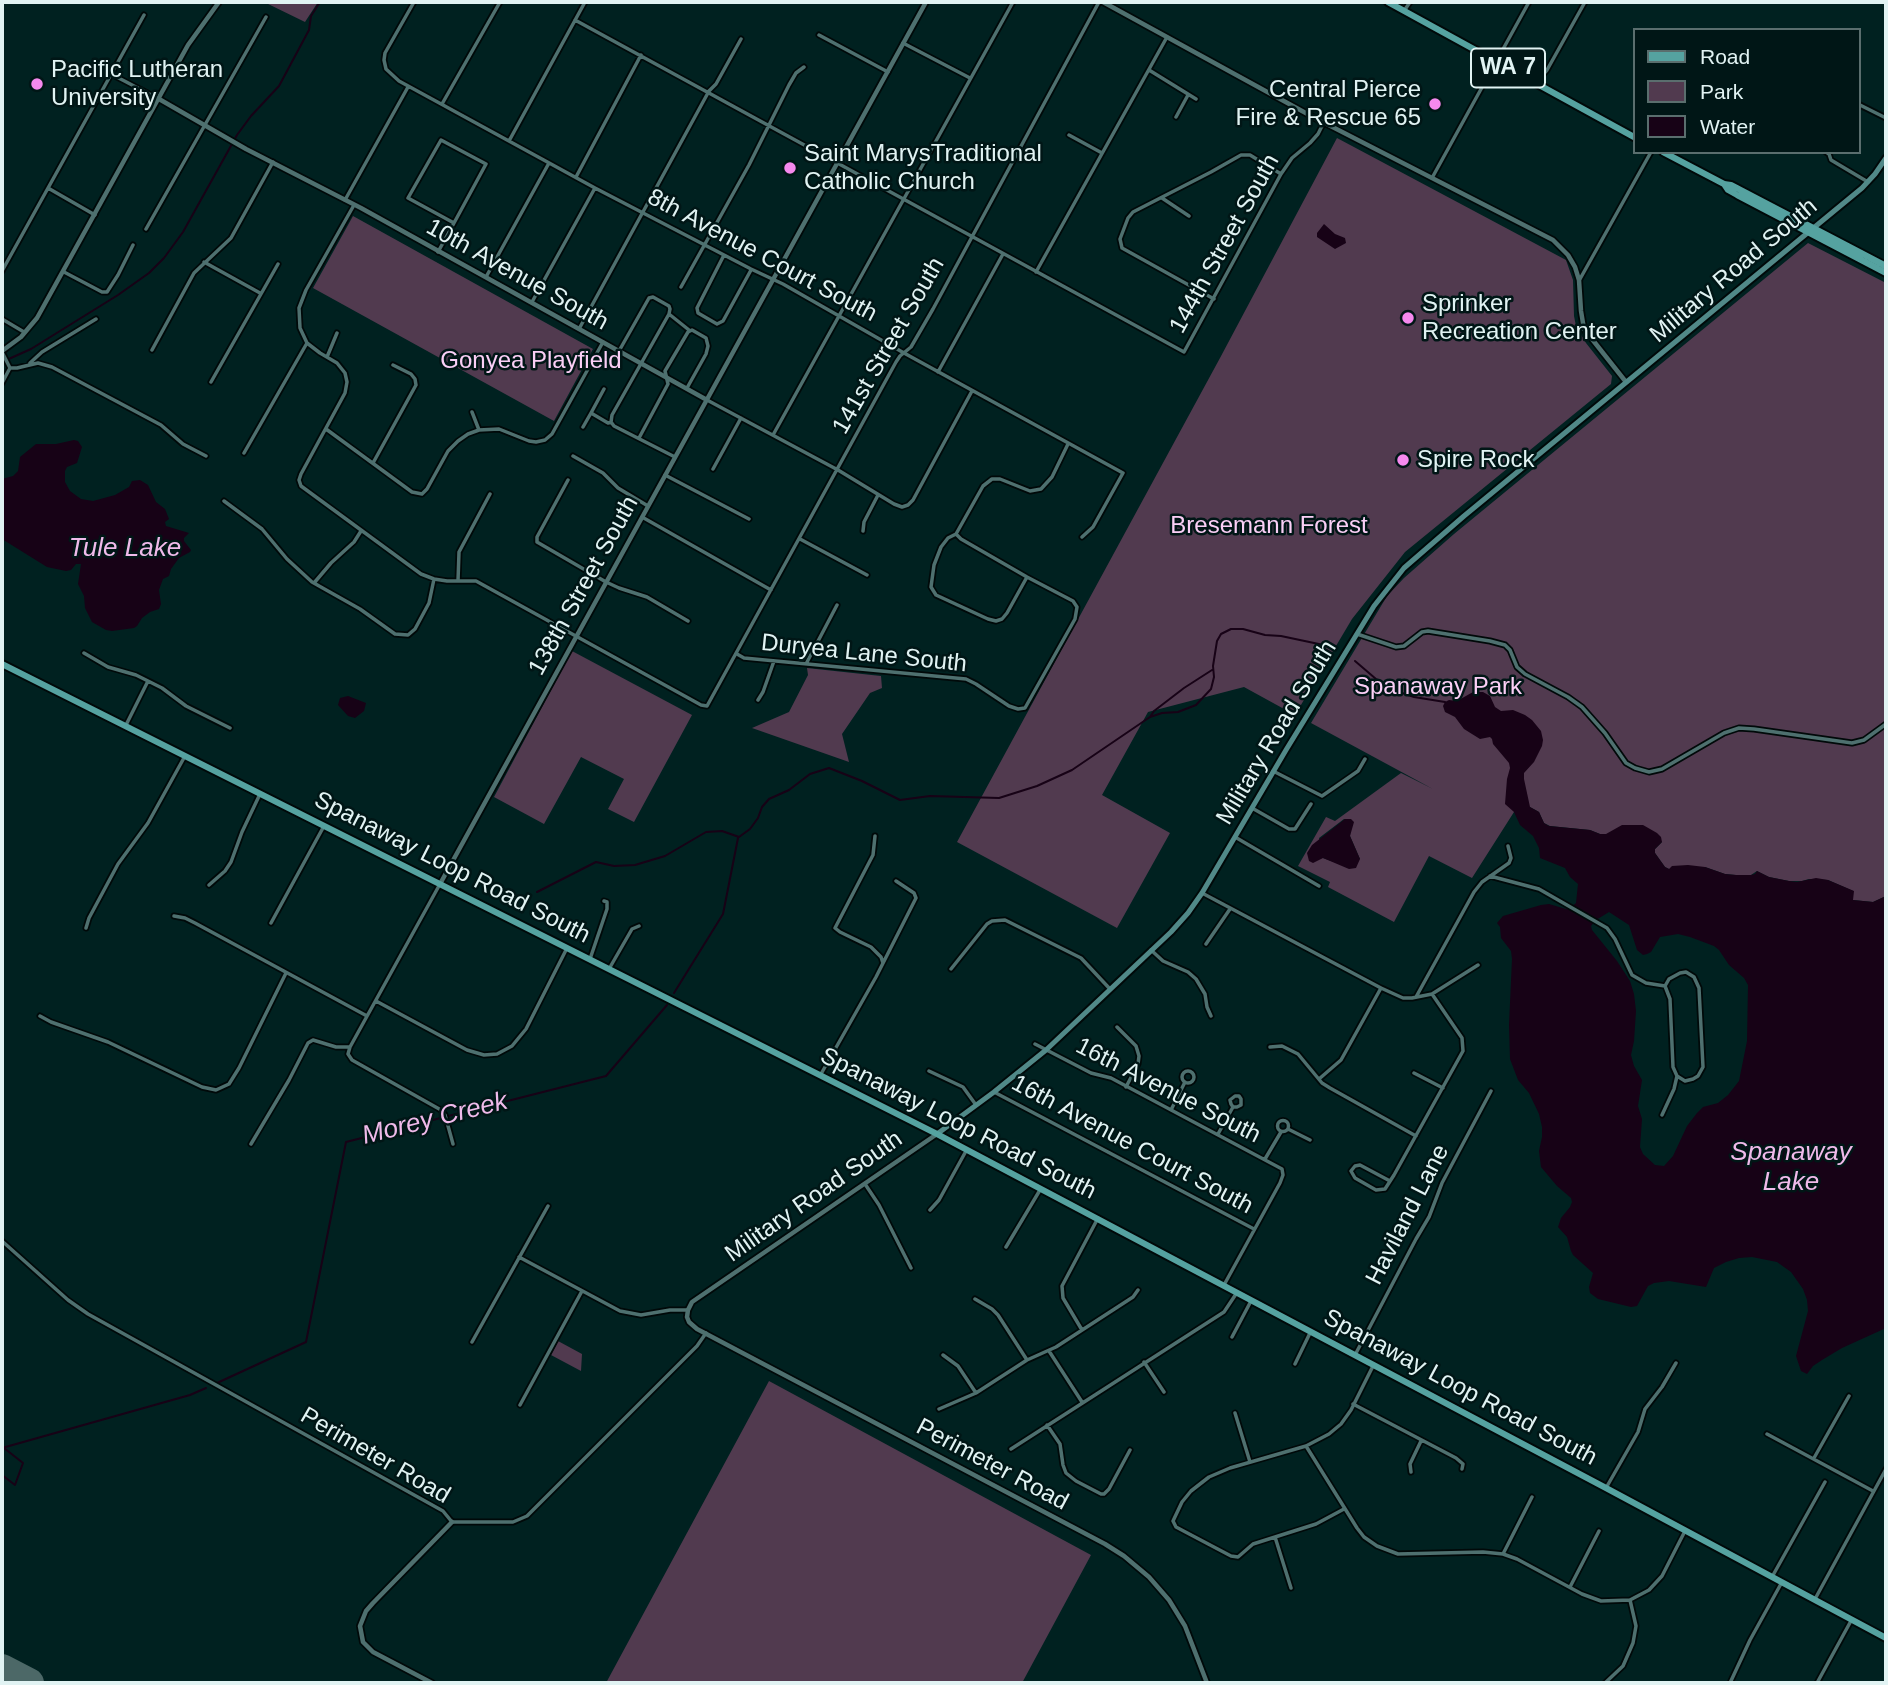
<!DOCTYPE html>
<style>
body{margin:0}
#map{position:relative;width:1888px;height:1685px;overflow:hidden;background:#002120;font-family:Helvetica,sans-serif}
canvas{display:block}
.frame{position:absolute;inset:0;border:4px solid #e1f3f3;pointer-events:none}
.legend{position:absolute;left:1633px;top:28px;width:228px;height:126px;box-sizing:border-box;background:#001616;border:2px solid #5a6e6e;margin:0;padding:9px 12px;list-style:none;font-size:21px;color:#e1f3f3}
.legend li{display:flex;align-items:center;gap:14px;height:35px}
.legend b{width:35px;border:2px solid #5a6e6e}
</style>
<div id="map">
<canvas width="1888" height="1685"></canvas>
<div class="frame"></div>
<ul class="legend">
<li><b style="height:9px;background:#55a2a0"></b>Road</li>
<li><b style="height:19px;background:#513a4f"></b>Park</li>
<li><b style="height:19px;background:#170216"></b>Water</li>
</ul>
</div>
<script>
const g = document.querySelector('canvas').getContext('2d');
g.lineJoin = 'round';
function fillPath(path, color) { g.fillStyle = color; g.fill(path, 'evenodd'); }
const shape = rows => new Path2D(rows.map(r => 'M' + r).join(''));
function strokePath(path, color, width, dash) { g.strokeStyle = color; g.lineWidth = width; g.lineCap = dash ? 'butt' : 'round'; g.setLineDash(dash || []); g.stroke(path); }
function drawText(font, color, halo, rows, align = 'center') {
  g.font = font + ' Helvetica,sans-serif'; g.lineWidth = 5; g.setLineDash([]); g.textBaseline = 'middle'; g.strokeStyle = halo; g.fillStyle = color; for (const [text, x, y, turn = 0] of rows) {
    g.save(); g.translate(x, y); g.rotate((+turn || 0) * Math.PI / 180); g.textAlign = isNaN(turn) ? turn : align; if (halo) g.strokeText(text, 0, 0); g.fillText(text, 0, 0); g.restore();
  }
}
fillPath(shape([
 [264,2,318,2,305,22],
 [1337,138,1566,260,1573,280,1574,316,1576,326,1586,343,1612,376,1611,384,1405,552,1352,619,1295,715,1244,687,1148,712,1102,795,1170,833,1117,928,957,842,1220,358],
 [353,216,593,349,554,421,313,288],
 [1808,243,1886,283,1886,896,1873,902,1853,900,1853,891,1828,880,1809,879,1802,881,1789,881,1769,877,1757,871,1751,875,1736,875,1725,874,1705,867,1669,869,1665,867,1655,853,1655,849,1662,842,1600,834,1590,830,1550,826,1544,823,1539,812,1530,807,1514,812,1472,878,1429,856,1394,922,1328,887,1330,882,1298,866,1326,817,1335,821,1401,773,1433,789,1311,723,1387,596,1404,578,1454,534],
 [1344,819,1351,819,1350,836,1360,859,1334,862,1323,858,1319,838],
 [572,651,692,715,634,822,608,809,624,779,581,757,544,824,494,797],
 [807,668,881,676,882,688,870,693,842,734,849,762,752,728,789,712,808,675],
 [558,1341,582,1354,581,1371,551,1355],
 [769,1381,1091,1555,1022,1683,606,1683]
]), '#513a4f');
fillPath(shape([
 [1324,224,1335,234,1345,238,1346,243,1335,249,1317,237,1317,233],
 [74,440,78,441,82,447,77,463,67,467,65,471,65,482,70,491,81,499,93,501,115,495,129,487,132,481,140,480,148,485,156,502,165,509,169,519,165,522,166,526,189,533,184,538,184,541,191,550,190,552,179,558,171,569,169,576,163,579,159,590,161,604,159,609,150,612,142,618,137,626,134,628,112,631,106,630,92,622,85,608,84,596,78,584,81,564,76,564,71,570,66,571,47,567,2,539,2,479,13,476,18,471,20,457,36,444,56,444],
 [1473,692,1483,692,1490,696,1495,707,1501,711,1513,710,1525,715,1532,720,1541,731,1543,740,1542,746,1534,762,1524,773,1524,779,1530,807,1539,812,1544,823,1549,826,1590,830,1600,834,1606,834,1622,825,1643,825,1657,833,1661,837,1662,842,1655,849,1655,853,1665,867,1669,869,1672,866,1688,865,1705,867,1725,874,1736,875,1751,875,1755,874,1757,871,1769,877,1789,881,1797,882,1816,878,1828,880,1854,891,1853,900,1873,902,1886,896,1886,1328,1842,1348,1822,1360,1813,1366,1807,1374,1801,1371,1796,1356,1808,1311,1807,1300,1803,1289,1791,1272,1777,1262,1752,1257,1739,1258,1726,1262,1714,1268,1706,1287,1669,1281,1654,1283,1648,1286,1637,1306,1631,1307,1598,1299,1590,1293,1589,1287,1593,1273,1573,1255,1571,1251,1567,1237,1558,1227,1561,1218,1570,1207,1572,1202,1571,1198,1557,1186,1541,1167,1539,1151,1542,1137,1542,1127,1539,1114,1529,1093,1518,1080,1510,1059,1509,1025,1512,959,1511,951,1501,938,1500,927,1497,923,1503,916,1541,905,1549,904,1566,909,1570,908,1576,903,1578,884,1570,877,1565,868,1540,858,1539,848,1533,836,1520,825,1514,812,1505,804,1507,779,1510,768,1509,763,1493,744,1492,739,1490,737,1480,739,1464,729,1455,717,1445,712,1443,706,1445,702,1449,700,1457,701],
 [1609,912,1629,925,1637,950,1643,955,1647,954,1651,952,1660,937,1678,934,1690,937,1714,946,1719,950,1729,965,1744,978,1748,985,1747,1041,1739,1081,1728,1095,1718,1103,1703,1107,1697,1113,1687,1126,1673,1156,1664,1166,1655,1165,1643,1154,1640,1147,1642,1119,1638,1106,1642,1080,1634,1066,1631,1055,1634,1041,1636,1011,1634,994,1630,981,1617,961,1592,930,1591,926,1596,920],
 [348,696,366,703,364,711,355,718,348,716,338,705,340,698],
 [1345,819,1351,819,1354,822,1350,836,1360,859,1356,868,1349,869,1323,858,1313,863,1309,861,1307,853,1312,845]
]), '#170216');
strokePath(shape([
 [2,362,31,349,118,295,149,273,164,258,183,232,237,135,251,116,279,86,309,30,311,16,320,2],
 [1355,661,1376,679,1399,692,1414,697,1445,702],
 [1150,717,1154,711,1184,688,1212,670],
 [537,892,596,862,614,866,635,865,665,856,706,832,722,831,739,837,750,829,758,818,762,807,769,799,789,790,810,774,829,768,862,781,900,800,930,796,999,798,1037,786,1072,770,1150,717,1162,713,1178,712,1196,705,1211,689,1214,677,1213,666,1217,641,1221,634,1231,629,1243,629,1265,635,1281,636,1333,647],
 [674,993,723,914,738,838],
 [217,1383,306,1342,346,1142,606,1076,667,1005],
 [2,1448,190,1395,206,1388],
 [2,1475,15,1485,23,1463,4,1448]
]), '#170216', 2);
strokePath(shape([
 [2,1669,29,1683]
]), '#4c6867', 30);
const minor = shape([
 [414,2,385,53,384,60,386,69,399,81,595,188,751,269,783,284,904,353,1123,473,1093,527,1082,537],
 [1404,11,1410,2],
 [575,20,1184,352,1281,174,1292,158,1310,143,1318,134,1324,122],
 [819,35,888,72],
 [903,43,970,78],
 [1149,70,1196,99],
 [111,74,159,99],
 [1532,80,1540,78,1547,70,1585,2],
 [442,104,500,2],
 [1858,104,1886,118],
 [1176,117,1188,95],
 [1069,135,1102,153],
 [509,141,585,2],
 [1826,152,1829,154,1831,160,1868,182],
 [576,177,641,55],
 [1432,178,1529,2],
 [48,188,95,215],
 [1162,198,1189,216],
 [345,200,408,87],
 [354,205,306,290,299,308,300,328,307,343,320,353,337,363,345,373,347,382,345,393,301,474,299,480,301,486,421,574,434,579,447,581,476,581,701,705,707,706,896,362,900,356,911,347,933,309,1099,2],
 [146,229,266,17],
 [438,252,454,223,486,164,441,140,408,198,454,223],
 [724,255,697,308,698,313,717,324,723,321,751,270],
 [204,262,260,293],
 [2,271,144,15],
 [64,272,102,292,107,292,118,275,133,245],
 [1036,272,1167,37],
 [486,277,549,163],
 [1580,279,1651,152],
 [681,287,749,165,789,85,796,73,804,67],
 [1214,299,1122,248,1120,239,1128,218,1133,212,1211,172,1241,155,1250,155,1281,174],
 [532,302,595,188],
 [669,314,689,330],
 [2,319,24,332],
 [579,329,709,91,716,84,741,39],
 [152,350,194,273,231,238,273,162],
 [2,352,10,368,2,383],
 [327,357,337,333],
 [30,363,42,352,96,319],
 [10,368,17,368,38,363,52,367,161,425,183,444,206,456],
 [938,372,1003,254],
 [211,382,278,264],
 [707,400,838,470,894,504,902,507,908,505,913,500,972,391],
 [472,412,479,430],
 [591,413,604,389],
 [611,422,612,415,669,314,670,309,669,306,653,297,649,298,619,351],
 [583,427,591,413,608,423,611,422,614,426,675,457],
 [326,429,412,492,422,494,427,489,448,451,458,441,468,434,479,430,499,429,529,441,536,442,545,440,552,434,603,342],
 [773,435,1013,2],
 [639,438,668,384,665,371,688,332,692,330,706,338,708,346,706,354,687,388],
 [244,453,307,343],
 [573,456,603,473,618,488,648,506],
 [373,463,416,385,415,379,411,374,393,365],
 [713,469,741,418],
 [665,475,749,519],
 [568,480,537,537,537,542,606,582,619,588,647,597,688,621],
 [224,501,262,529,287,559,312,582,360,609,395,634,408,635,415,629,429,603,434,579],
 [642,517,771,590],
 [863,531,864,522,878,495],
 [800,539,867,575],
 [1027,577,1007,613,1002,619,996,621,988,619,936,595,931,587,934,565,941,547,948,538,956,534,983,486,992,479,1000,479,1030,491,1041,489,1052,477,1068,444],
 [458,581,459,552,490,494],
 [314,583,331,563,354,542,361,531],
 [1357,634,1396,647,1404,646,1422,632,1428,631,1490,641,1505,645,1510,650,1517,667,1525,674,1568,697,1582,707,1605,733,1626,763,1635,768,1649,772,1662,769,1724,733,1739,728,1754,729,1852,743,1864,740,1886,724],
 [84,653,108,667,136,675,162,688,186,706,230,728],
 [737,654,744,658,966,679,976,684,1009,706,1018,709,1025,708,1075,619,1077,607,1073,601,1027,577,961,539,956,534],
 [806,664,837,605],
 [758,700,763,692,774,661],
 [126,725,148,681],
 [1273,771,1322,796,1358,771,1365,759],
 [1252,808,1289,829,1295,829,1311,804],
 [875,836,873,855,835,928,840,932,871,947,881,957,883,963],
 [1235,837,1319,886],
 [1490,876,1539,889,1607,928,1615,939,1632,975,1646,983,1665,986],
 [209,885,225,871,231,862,242,832,260,794],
 [1202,893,1381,988,1403,998,1412,998,1432,994,1478,965],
 [174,916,185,918,195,923,367,1016],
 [271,923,324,826],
 [86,928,89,918,118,864,148,823,185,756],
 [1206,944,1230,909],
 [1151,950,1163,961,1188,972,1196,979,1205,994,1207,1007,1211,1016],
 [590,959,607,909,607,902,604,901],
 [609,969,632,929,639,926],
 [951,969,987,924,992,921,1005,920,1081,958,1110,989],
 [1665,986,1669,979,1680,973,1686,972,1694,977,1699,988,1703,1067,1698,1076,1693,1079,1685,1081,1677,1076],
 [1416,997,1474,892,1482,882,1509,863,1511,858,1508,846],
 [376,1001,467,1050,484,1055,497,1054,512,1046,526,1029,566,950],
 [40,1016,51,1022,108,1042,202,1087,216,1090,229,1084,239,1068,286,973],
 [1117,1027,1136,1046,1139,1056,1138,1064,1126,1087],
 [1035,1044,1091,1073,1111,1078,1282,1169,1283,1175,1280,1183,1224,1285],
 [350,1047,440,884],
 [350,1047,348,1054,352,1060,441,1110,445,1115,453,1144],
 [1270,1047,1282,1046,1298,1054,1322,1083,1330,1088,1416,1136],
 '1182 1077a6 6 0 1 1 12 0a6 6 0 1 1-12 0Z',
 [929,1071,963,1087,976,1105],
 [1414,1073,1443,1088],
 [821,1074,876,977,916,898,914,893,896,881],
 [1319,1079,1341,1060,1381,988],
 [994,1092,1254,1229],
 [1171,1110,1185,1082],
 [1662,1115,1674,1089,1677,1076,1673,1067,1670,999,1665,986],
 '1277.5 1126a5.5 5.5 0 1 1 11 0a5.5 5.5 0 1 1-11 0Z',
 [1288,1129,1310,1140],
 [1218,1134,1233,1107,1237,1107,1241,1105,1241,1099,1239,1096,1235,1096,1230,1100,1231,1104,1233,1107],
 [251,1144,289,1080,308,1043,313,1040,336,1047,350,1047],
 [1265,1159,1281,1132],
 [1390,1181,1360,1165,1355,1166,1351,1171,1355,1178,1376,1190,1385,1189,1394,1175,1463,1051,1462,1038,1432,994],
 [865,1184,879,1205,911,1268],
 [930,1210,939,1200,966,1151],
 [2,1241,68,1300,88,1314,443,1511,452,1522,513,1522,527,1516,697,1346,706,1333],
 [1006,1247,1040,1190],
 [519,1257,620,1311,641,1315,670,1310,688,1310],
 [975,1299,992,1309,998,1315,1027,1360],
 [1082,1330,1063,1298,1062,1286,1098,1218],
 [1232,1337,1251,1301],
 [472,1342,548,1206],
 [1049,1351,1082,1402],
 [943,1355,958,1366,976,1393],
 [1355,1355,1416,1239,1429,1217,1442,1183,1491,1091],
 [1144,1362,1164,1392],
 [1295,1364,1310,1333],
 [1353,1404,1456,1458,1463,1464,1462,1469],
 [520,1405,582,1291],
 [939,1409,976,1393,1027,1360,1056,1347,1133,1297,1138,1290],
 [1235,1413,1250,1462],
 [1047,1425,1060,1444,1063,1465,1066,1473,1076,1481,1101,1494,1104,1494,1109,1489,1130,1450],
 [1767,1434,1873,1491],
 [1306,1446,1357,1528,1364,1537,1377,1546,1398,1554,1483,1552,1503,1554,1517,1559,1582,1594,1601,1601,1630,1600,1649,1590,1662,1576,1685,1531],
 [1011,1449,1224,1312,1236,1294],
 [1814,1458,1849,1396],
 [1411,1472,1410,1464,1421,1441],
 [1606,1488,1638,1432,1645,1409,1662,1387,1676,1363],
 [1344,1509,1316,1524,1253,1544,1238,1557,1231,1556,1176,1527,1173,1521,1182,1502,1191,1491,1209,1477,1230,1468,1306,1446,1329,1434,1341,1424,1351,1410,1373,1366],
 [1275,1537,1291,1588],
 [1503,1554,1532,1497],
 [1772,1577,1825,1482],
 [1570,1587,1599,1531],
 [1815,1599,1886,1469],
 [1605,1683,1623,1666,1633,1643,1636,1626,1630,1600],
 [1730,1683,1750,1640,1782,1582],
 [1817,1683,1852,1619]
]);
const tertiary = shape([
 [1103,2,1313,117,1553,240,1568,255,1575,267,1579,280,1581,311,1584,329,1626,382],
 [159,99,246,149,361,208,707,400],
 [2,351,21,337,37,318,188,45,219,2],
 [440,884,926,2],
 [937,1134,692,1302,688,1310,687,1317,689,1322,697,1329,1105,1544,1124,1556,1149,1577,1169,1600,1185,1626,1207,1683],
 [432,1683,373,1652,363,1642,360,1626,366,1611,373,1603,452,1522]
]);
const secondary = shape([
 [937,1134,994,1092,1046,1050,1171,932,1188,913,1202,893,1286,750,1374,606,1404,568,1464,516,1862,188,1875,174,1886,158]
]);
const primary = shape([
 [1388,2,1634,137],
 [1663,152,1724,184,1731,185,1886,266],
 [1724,184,1728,190,1737,195,1886,273],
 [2,664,937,1134,1606,1488,1886,1638]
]);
strokePath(minor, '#000909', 7);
strokePath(tertiary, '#000909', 8);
strokePath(secondary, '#000909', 9);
strokePath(primary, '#000909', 10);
strokePath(minor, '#4e706f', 3.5);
strokePath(tertiary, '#4e706f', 4.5);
strokePath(secondary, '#518988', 5);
strokePath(primary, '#55a2a0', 6);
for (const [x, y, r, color] of [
 [37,84,7,"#f589ee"],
 [1435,104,7,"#f589ee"],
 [790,168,7,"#f589ee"],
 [1408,318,7,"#f589ee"],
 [1403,460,7,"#f589ee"]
]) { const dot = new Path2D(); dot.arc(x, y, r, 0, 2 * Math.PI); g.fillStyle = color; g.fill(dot); strokePath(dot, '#001616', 2.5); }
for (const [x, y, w] of [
 [1508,68,74]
]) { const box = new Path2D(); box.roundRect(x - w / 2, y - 19.5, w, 39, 5); g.fillStyle = '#001616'; g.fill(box); strokePath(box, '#e1f3f3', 2); }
drawText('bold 23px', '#e1f3f3', null, [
 ["WA 7",1508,68]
]);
drawText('24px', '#e1f3f3', '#001616', [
 ["Pacific Lutheran",51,70],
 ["University",51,98],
 ["Central Pierce",1421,90,"right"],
 ["Fire & Rescue 65",1421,118,"right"],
 ["Saint MarysTraditional",804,154],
 ["Catholic Church",804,182],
 ["Sprinker",1422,304],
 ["Recreation Center",1422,332],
 ["Spire Rock",1417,460]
], 'left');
drawText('24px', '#e1f3f3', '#001616', [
 ["144th Street South",1225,244,-61],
 ["8th Avenue Court South",762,256,28],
 ["Military Road South",1734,271,-40],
 ["10th Avenue South",517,275,29],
 ["141st Street South",889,346,-60],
 ["138th Street South",584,586,-61],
 ["Duryea Lane South",864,654,6],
 ["Military Road South",1277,733,-59],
 ["Spanaway Loop Road South",452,868,27],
 ["16th Avenue South",1168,1091,27],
 ["Spanaway Loop Road South",958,1124,27],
 ["16th Avenue Court South",1132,1145,28],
 ["Military Road South",814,1197,-35],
 ["Haviland Lane",1408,1215,-63],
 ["Spanaway Loop Road South",1460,1388,28],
 ["Perimeter Road",375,1456,30],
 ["Perimeter Road",992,1465,28]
]);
drawText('24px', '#facff6', '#001616', [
 ["Gonyea Playfield",531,361],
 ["Bresemann Forest",1269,526],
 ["Spanaway Park",1438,687]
]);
drawText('italic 26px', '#efbaea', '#001616', [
 ["Tule Lake",125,549],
 ["Morey Creek",435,1119,-14],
 ["Spanaway",1791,1153],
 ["Lake",1791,1183]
]);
</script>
